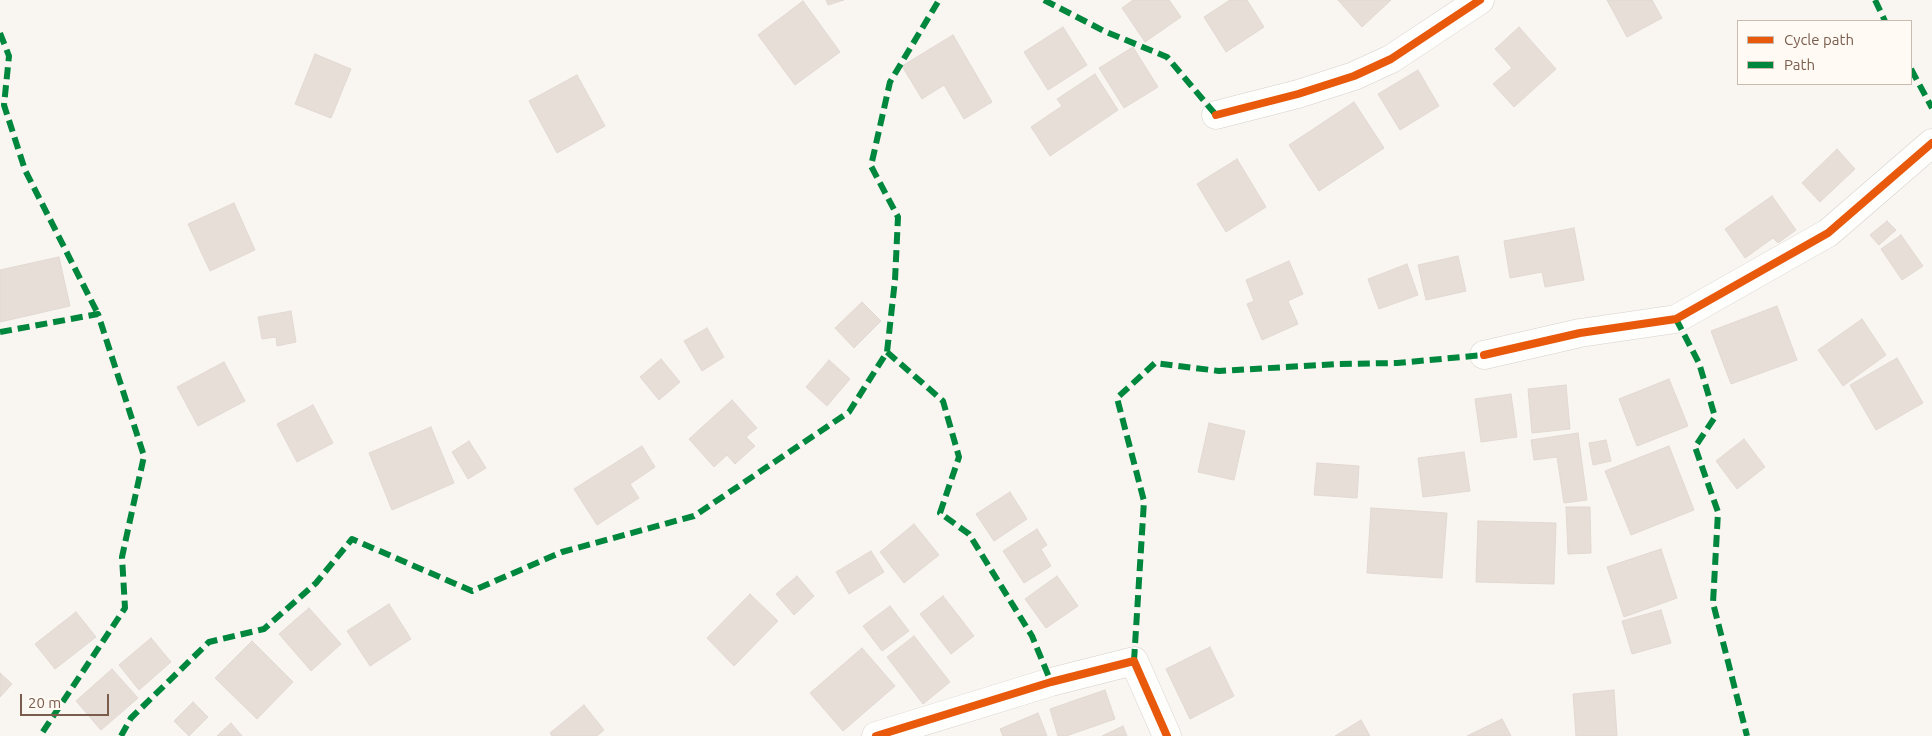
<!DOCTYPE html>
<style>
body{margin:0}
#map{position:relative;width:1932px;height:736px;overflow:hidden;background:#f9f5f0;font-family:Ubuntu,sans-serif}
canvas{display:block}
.legend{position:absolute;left:1737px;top:20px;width:175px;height:65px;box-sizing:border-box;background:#fffaf3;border:1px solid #cabbb1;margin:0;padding:6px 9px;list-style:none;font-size:15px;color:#7a5c4d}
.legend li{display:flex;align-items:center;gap:10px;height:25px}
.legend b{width:25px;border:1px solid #cabbb1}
.scale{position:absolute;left:20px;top:694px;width:89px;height:22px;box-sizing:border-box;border:2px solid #7a5c4d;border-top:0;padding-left:6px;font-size:15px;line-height:18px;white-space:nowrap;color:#7a5c4d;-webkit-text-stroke:4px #fffaf3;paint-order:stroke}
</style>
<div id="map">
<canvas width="1932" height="736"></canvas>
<ul class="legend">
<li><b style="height:6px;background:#e8590c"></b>Cycle path</li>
<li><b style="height:6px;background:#00873e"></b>Path</li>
</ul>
<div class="scale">20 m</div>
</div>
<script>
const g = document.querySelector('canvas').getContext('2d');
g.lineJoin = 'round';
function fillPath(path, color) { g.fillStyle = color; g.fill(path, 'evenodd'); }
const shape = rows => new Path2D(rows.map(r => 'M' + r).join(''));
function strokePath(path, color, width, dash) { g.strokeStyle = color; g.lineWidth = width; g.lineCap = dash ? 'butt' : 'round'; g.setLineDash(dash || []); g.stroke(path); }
const building = shape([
 [826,0,844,0,828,5,826,0],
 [1133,0,1169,0,1181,17,1145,42,1122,8,1133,0],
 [1230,0,1247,0,1264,27,1226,52,1204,17,1230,0],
 [1338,0,1391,0,1362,27,1338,0],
 [1607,0,1652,0,1662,18,1627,37,1607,0],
 [803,1,840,52,795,85,758,35,803,1],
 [1063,27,1087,65,1048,90,1024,52,1063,27],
 [1519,27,1556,69,1514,107,1493,84,1512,68,1495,49,1519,27],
 [953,35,992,102,964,119,944,85,922,99,902,66,953,35],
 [1133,47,1158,87,1124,108,1099,68,1133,47],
 [315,54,351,69,331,118,295,104,315,54],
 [1418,70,1439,106,1400,130,1378,94,1418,70],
 [1095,74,1118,110,1050,156,1031,127,1062,106,1057,99,1095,74],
 [577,75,605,126,557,153,529,101,577,75],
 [1354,102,1384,148,1319,191,1289,145,1354,102],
 [1837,149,1855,169,1820,202,1802,183,1837,149],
 [1237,159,1266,207,1226,232,1197,184,1237,159],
 [1772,196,1796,230,1778,243,1773,238,1745,258,1725,229,1772,196],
 [234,203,255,250,210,271,188,224,234,203],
 [1887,221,1896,230,1879,245,1870,235,1887,221],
 [1574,228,1584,280,1545,287,1542,272,1510,278,1504,241,1574,228],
 [1901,235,1923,266,1902,280,1881,249,1901,235],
 [1458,256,1466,291,1426,300,1418,265,1458,256],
 [59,257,70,306,0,322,0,270,59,257],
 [1289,261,1303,294,1288,301,1298,324,1262,340,1247,304,1254,301,1246,280,1289,261],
 [1407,264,1418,295,1379,309,1368,279,1407,264],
 [862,302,881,321,854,348,835,328,862,302],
 [1777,306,1797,360,1731,384,1711,331,1777,306],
 [291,311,296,342,277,346,276,337,262,339,258,317,291,311],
 [1862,319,1886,355,1843,386,1818,350,1862,319],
 [707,328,724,357,702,371,684,341,707,328],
 [1897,358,1923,403,1876,430,1850,385,1897,358],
 [661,359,680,382,659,400,640,377,661,359],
 [829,360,850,379,827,406,806,387,829,360],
 [224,362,245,401,198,426,177,387,224,362],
 [1669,379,1688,426,1637,446,1619,399,1669,379],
 [1566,385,1570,429,1532,433,1528,389,1566,385],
 [1511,394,1517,437,1481,442,1475,399,1511,394],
 [732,400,757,428,746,437,755,446,735,464,727,455,714,467,689,439,732,400],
 [313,405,333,443,297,462,277,424,313,405],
 [1209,423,1245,431,1234,480,1198,472,1209,423],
 [431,427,454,483,392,510,369,453,431,427],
 [1578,433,1587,500,1564,503,1557,457,1534,460,1531,440,1578,433],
 [1744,439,1765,467,1737,489,1716,461,1744,439],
 [1606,440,1611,461,1593,465,1589,443,1606,440],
 [469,441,486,468,468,479,452,452,469,441],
 [642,446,655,467,630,484,639,498,597,525,574,489,642,446],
 [1669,446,1694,510,1631,535,1605,471,1669,446],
 [1464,452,1470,491,1423,497,1418,458,1464,452],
 [1317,463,1359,466,1357,498,1314,495,1317,463],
 [1010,492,1027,519,994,541,976,514,1010,492],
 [1566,507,1590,507,1591,553,1568,554,1566,507],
 [1371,508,1447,513,1442,578,1367,573,1371,508],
 [1478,521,1556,523,1554,584,1476,582,1478,521],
 [914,524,939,555,904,583,880,552,914,524],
 [1037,529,1047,545,1041,549,1051,566,1024,583,1003,551,1037,529],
 [1661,549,1677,598,1624,617,1607,567,1661,549],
 [871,551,884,572,849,594,836,572,871,551],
 [797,576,814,596,794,615,776,594,797,576],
 [1057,576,1078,606,1046,628,1025,599,1057,576],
 [750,594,778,621,734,666,707,638,750,594],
 [943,596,974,636,951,654,920,614,943,596],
 [389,604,411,639,370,666,347,631,389,604],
 [890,606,909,631,882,651,863,626,890,606],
 [309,608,341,644,311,671,279,634,309,608],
 [1661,610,1671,643,1632,654,1622,621,1661,610],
 [76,612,96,637,55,669,35,644,76,612],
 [914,636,950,682,923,704,887,657,914,636],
 [151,638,171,662,139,690,119,665,151,638],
 [252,641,293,682,257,719,215,678,252,641],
 [1210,647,1234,696,1190,719,1166,669,1210,647],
 [862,648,895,686,843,731,810,693,862,648],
 [112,669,138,698,101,730,76,701,112,669],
 [0,673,12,684,0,697,0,673],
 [1105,690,1115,719,1066,736,1058,736,1050,709,1105,690],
 [1614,690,1617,736,1576,736,1573,694,1614,690],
 [193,702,208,717,189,736,174,721,193,702],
 [584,705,604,730,597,736,552,736,550,733,584,705],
 [1038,713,1047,736,1003,736,1000,729,1038,713],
 [1502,719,1511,736,1467,736,1502,719],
 [1361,720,1370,736,1335,736,1361,720],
 [231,723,242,736,217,736,231,723],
 [1123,726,1127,736,1102,736,1123,726]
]);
fillPath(building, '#e6ded7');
strokePath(building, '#e2d8d2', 1);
const minor = shape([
 [1216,115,1298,94,1354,76,1391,59,1480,0],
 [1484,355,1580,333,1676,319,1828,233,1932,143],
 [876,736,1051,682,1134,661,1167,736]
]);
strokePath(minor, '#d7d1cb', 29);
strokePath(minor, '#fefefd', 28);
strokePath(shape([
 [1044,0,1104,31,1167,57,1216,115],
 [1875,0,1885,21],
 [0,33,9,56,4,105,25,170,98,314],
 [1911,69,1932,108],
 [1676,319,1699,363,1715,417,1695,447,1718,512,1713,603,1747,736],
 [0,332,98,314,144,456,122,557,125,608,40,736],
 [887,352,943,401,959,457,940,513,969,534,1032,636,1051,682],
 [1134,661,1144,501,1117,398,1155,363,1219,371,1338,364,1397,363,1484,355],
 [121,736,131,718,209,642,264,629,316,583,352,539,472,591,562,552,694,516,849,412,887,352,895,280,898,217,871,166,890,82,939,0]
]), '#00873e', 6, [12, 6]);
strokePath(shape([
 [1216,115,1298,94,1354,76,1391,59,1480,0],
 [1484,355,1580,333,1676,319,1828,233,1932,143],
 [876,736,1051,682,1134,661,1167,736]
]), '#e8590c', 8);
</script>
